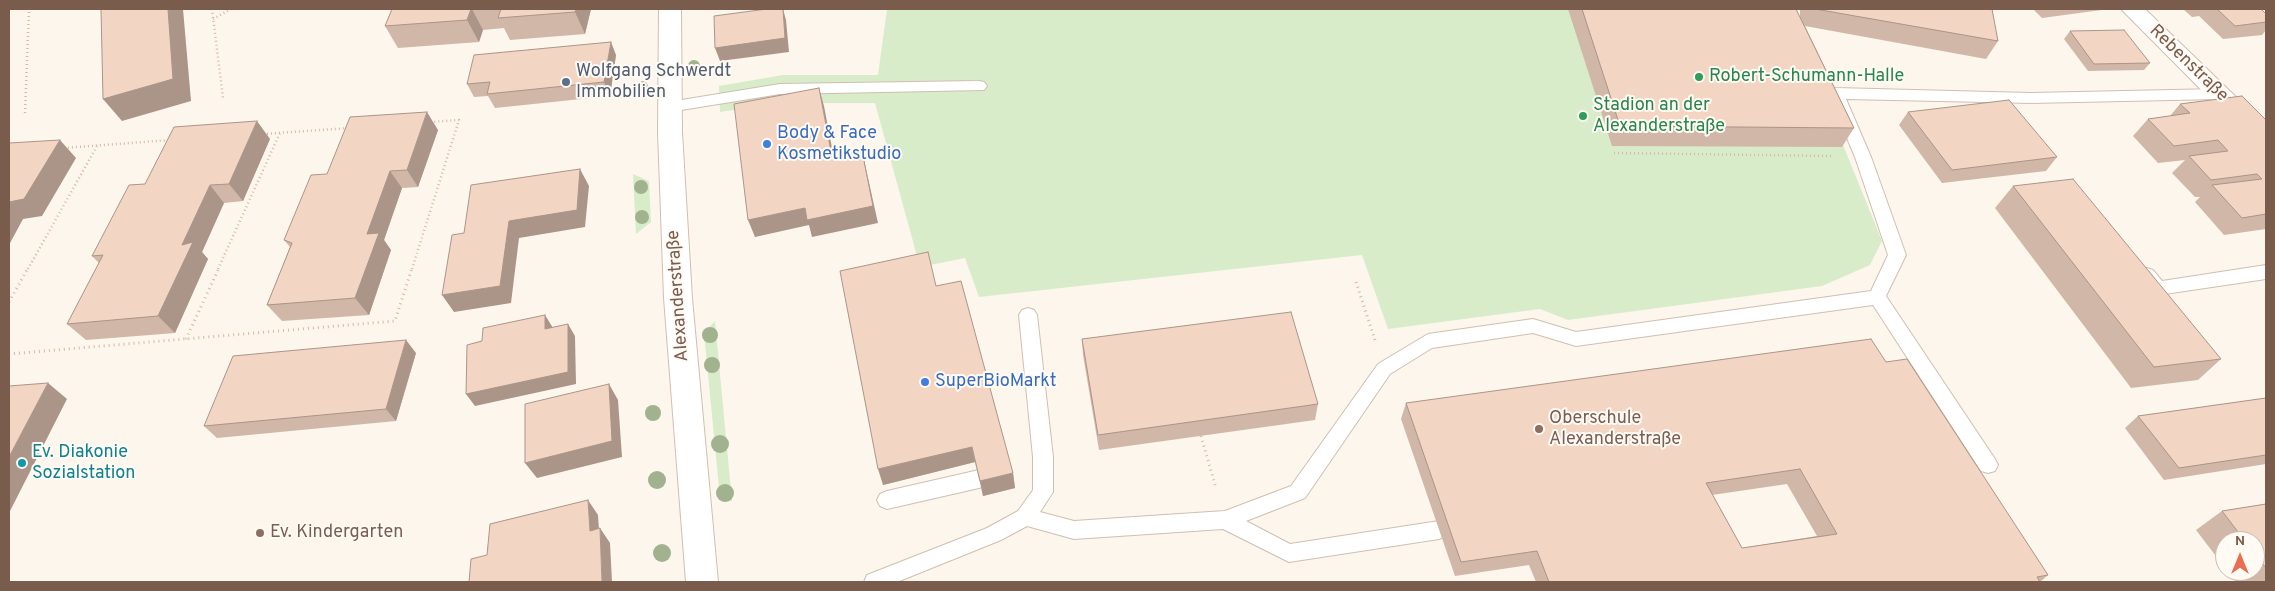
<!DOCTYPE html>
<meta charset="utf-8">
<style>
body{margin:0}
#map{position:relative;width:2275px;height:591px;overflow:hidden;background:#fdf6ec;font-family:Overpass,sans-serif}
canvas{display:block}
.frame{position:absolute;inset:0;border:10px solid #7a5c4d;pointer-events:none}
.north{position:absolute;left:2215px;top:531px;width:50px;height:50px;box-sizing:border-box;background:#fffaf3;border:1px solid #cabbb1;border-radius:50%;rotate:0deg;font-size:14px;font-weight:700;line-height:20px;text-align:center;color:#7a5c4d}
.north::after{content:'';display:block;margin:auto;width:18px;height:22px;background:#e76f51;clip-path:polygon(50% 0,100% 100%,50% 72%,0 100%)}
</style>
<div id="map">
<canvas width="2275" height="591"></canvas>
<div class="frame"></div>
<div class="north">N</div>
</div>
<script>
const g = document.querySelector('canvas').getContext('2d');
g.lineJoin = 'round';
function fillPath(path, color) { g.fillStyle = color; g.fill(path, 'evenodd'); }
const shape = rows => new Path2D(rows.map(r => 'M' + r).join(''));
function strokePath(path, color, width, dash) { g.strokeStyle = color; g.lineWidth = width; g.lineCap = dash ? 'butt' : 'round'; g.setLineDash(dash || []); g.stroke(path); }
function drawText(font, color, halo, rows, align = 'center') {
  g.font = font + ' Overpass,sans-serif'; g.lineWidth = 4; g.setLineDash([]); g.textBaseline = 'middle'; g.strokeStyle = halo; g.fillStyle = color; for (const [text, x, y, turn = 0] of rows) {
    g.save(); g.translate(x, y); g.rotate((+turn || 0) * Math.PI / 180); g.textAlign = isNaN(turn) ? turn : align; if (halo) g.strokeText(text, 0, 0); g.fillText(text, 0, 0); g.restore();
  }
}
fillPath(shape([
 [887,9,1788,9,1882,241,1870,265,1822,286,1568,320,1540,309,1388,329,1362,255,979,297,965,258,920,267,875,103,781,103,720,112,719,86,783,75,878,75],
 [633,174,649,181,651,222,636,234],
 [715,321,732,501,724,502,720,498,704,333]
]), '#d8ecc9');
const service = shape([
 [979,81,984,82,987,86,984,90,780,94,669,112,664,111,661,107,664,103,669,102,780,84,979,81],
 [1836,88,2031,93,2219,89,2224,90,2227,94,2224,98,2219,99,2031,103,1846,99,1871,157,1906,255,1886,296,1995,459,1998,465,1995,471,1988,473,1981,471,1873,305,1576,346,1533,333,1432,348,1390,374,1305,498,1246,521,1290,544,1439,521,1446,524,1449,530,1446,536,1439,539,1289,562,1223,529,1074,539,1027,526,1001,540,897,582,864,582,867,575,987,528,1018,511,1033,490,1033,457,1019,315,1022,310,1028,308,1034,310,1037,315,1053,457,1053,492,1040,512,1074,521,1225,511,1291,486,1378,364,1428,334,1533,319,1576,332,1871,291,1888,255,1855,157,1828,93,1831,89,1836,88],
 [2266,265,2266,279,2158,295,2152,293,2138,275,2141,270,2147,268,2153,270,2162,281,2266,265],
 [979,470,986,473,989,479,986,485,979,488,887,509,880,506,877,500,880,494,887,491,979,470]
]);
const minor = shape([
 [2121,9,2145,9,2266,126,2266,149,2257,146,2121,9]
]);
const tertiary = shape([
 [659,9,681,9,682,132,692,298,718,582,686,582,664,298,658,132,659,9]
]);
strokePath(service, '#d1beb0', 2);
strokePath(minor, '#d1beb0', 2);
strokePath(tertiary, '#d1beb0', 2);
strokePath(shape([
 [212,9,223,98],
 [213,19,231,9],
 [25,113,29,9],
 [263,134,349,128],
 [64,148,170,140],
 [1614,153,1831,156],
 [28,269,97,146],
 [218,269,280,133],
 [412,269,459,120,430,122]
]), '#d9b8a5', 2.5, [1, 3]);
strokePath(shape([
 [1356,282,1375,340],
 [9,302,28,268],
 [186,339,219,268],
 [9,354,395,321,412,268],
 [1201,436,1216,488]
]), '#d9b8a5', 3, [1, 4]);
fillPath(service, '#fff');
fillPath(minor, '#fff');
fillPath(tertiary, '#fff');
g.fillStyle = '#a0b28e';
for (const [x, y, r] of [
 [694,66,6],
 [642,87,6],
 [641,187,7],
 [642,217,7],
 [710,335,8],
 [712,365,8],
 [653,413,8],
 [720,444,9],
 [657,480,9],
 [725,493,9],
 [662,553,9]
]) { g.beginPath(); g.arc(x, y, r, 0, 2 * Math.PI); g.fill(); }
fillPath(shape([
 [392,9,591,9,585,34,510,40,504,28,483,30,479,42,398,48,385,26],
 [1568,9,1796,9,1800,17,1800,9,1992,9,1998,41,1986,59,1805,26,1854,128,1842,147,1612,146],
 [2033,9,2109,9,2042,18],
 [2183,9,2261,9,2266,14,2266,30,2262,35,2223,39,2199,16,2192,17],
 [2070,31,2150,63,2144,70,2088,71,2064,39],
 [616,55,610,96,495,108,488,96,474,97,467,84],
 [2180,104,2266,120,2266,229,2224,235,2195,202,2200,197,2195,197,2172,173,2185,160,2158,163,2133,136,2148,119,2170,116],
 [1908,112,2057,157,2046,171,1942,183,1899,125],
 [438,130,418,187,402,188,384,240,391,250,369,315,282,321,267,305,290,247,284,240],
 [270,139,243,201,224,203,202,252,208,259,175,333,86,340,67,324,99,263,92,256,145,184],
 [2013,186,2221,359,2198,380,2131,388,1995,208],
 [936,286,1013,473,1015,488,983,496,975,462,883,485],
 [1082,339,1318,404,1315,420,1099,450,1083,355],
 [416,353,396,421,217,438,204,426],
 [1886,362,2048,575,2040,582,1536,582,1529,565,1455,576,1401,419,1406,403],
 [1787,484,1817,536,1742,548,1712,495],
 [2266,398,2266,464,2164,480,2125,428,2138,416],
 [2266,504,2266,582,2236,582,2227,571,2255,571,2255,541,2225,541,2225,568,2196,530,2222,511]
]), '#d1b7a8');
fillPath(shape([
 [168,9,183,9,191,101,122,121,103,99],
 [471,9,472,9,483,30,479,42,467,20],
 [576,9,591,9,585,34,575,12],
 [783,9,786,20,789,52,720,61,715,48],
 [611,42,616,55,610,96,604,82],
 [819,88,824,106,837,174,832,157],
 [427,112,438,130,418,187,407,170],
 [257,121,270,139,243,201,229,184],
 [60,140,76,158,42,216,23,219,9,245,9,202],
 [862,151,878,223,812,237,809,225,755,237,748,220],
 [580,169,589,186,585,227,519,238,511,303,454,312,442,295,509,221],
 [390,171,402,188,384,240,391,250,369,315,355,298,367,234],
 [210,185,224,203,202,252,208,259,175,333,158,316,182,245],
 [545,315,553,328,545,329],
 [568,324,575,336,576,384,475,406,466,394],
 [406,340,416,353,396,421,386,409],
 [48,383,67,399,9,513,9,457],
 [609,384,618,400,622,457,537,478,525,463],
 [972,447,975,462,883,485,878,469],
 [1013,473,1015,488,983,496,980,481],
 [588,500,598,515,600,545,590,531],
 [600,528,610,543,612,582,602,582]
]), '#aa9588');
const building = shape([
 [101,9,168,9,173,79,103,99,101,9],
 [392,9,471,9,467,20,385,26,392,9],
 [501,9,576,9,575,12,498,18,501,9],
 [767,9,783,9,785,38,715,48,714,16,767,9],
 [1582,9,1796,9,1854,128,1620,126,1582,9],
 [1815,9,1992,9,1998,41,1815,9],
 [2217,9,2261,9,2266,14,2266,22,2235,26,2217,9],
 [2124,30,2150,63,2094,64,2070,31,2124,30],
 [611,42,604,82,487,94,490,82,467,84,474,55,611,42],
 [819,88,832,157,862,151,873,206,807,220,805,208,748,220,734,104,819,88],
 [2242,96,2266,120,2266,214,2242,218,2212,185,2262,179,2257,174,2211,180,2189,156,2228,151,2218,140,2174,146,2148,119,2190,113,2180,104,2242,96],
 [2009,100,2057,157,1952,170,1908,112,2009,100],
 [427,112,407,170,390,171,367,234,379,233,355,298,267,305,292,243,284,240,311,175,327,174,350,117,427,112],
 [257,121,229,184,210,185,182,245,193,242,158,316,67,324,103,255,92,256,129,185,145,184,174,127,257,121],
 [60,140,24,199,9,202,9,143,60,140],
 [580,169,577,210,509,221,500,286,442,295,452,235,464,233,471,185,580,169],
 [2073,179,2221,359,2154,367,2013,186,2073,179],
 [928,252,936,286,961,281,1013,473,980,481,972,447,878,469,840,271,928,252],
 [1291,312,1318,404,1098,435,1082,339,1291,312],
 [545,315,545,329,568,324,568,372,466,394,467,345,482,341,483,328,545,315],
 [1871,339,1886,362,1907,359,2048,575,2037,577,2040,582,1549,582,1537,551,1461,562,1406,403,1871,339],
 [1800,469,1837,534,1742,548,1706,483,1800,469],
 [406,340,386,409,204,426,233,356,406,340],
 [48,383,9,457,9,386,48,383],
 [609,384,612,441,525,463,525,404,609,384],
 [2266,398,2266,455,2179,468,2138,416,2266,398],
 [588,500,590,531,600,528,602,582,469,582,471,559,487,555,490,524,588,500],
 [2266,504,2266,568,2255,554,2255,541,2245,541,2222,511,2266,504]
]);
fillPath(building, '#f3d5c3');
strokePath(building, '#aa9588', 1);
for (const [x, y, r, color] of [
 [1699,77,5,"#2e9e5b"],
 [566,82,5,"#5c6f8a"],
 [1583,116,5,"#2e9e5b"],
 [767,144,5,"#3f7fe0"],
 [925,382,5,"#3f7fe0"],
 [1539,429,5,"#8d6e63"],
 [22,463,5,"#0f9aa8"],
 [260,533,5,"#8d6e63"]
]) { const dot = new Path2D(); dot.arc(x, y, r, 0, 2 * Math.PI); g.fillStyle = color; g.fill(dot); strokePath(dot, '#fffaf3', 2); }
drawText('18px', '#7a5c4d', '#fffaf3', [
 ["Rebenstraße",2188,64,44],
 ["Alexanderstraße",679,296,-94]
]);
drawText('18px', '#4e5e75', '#fffaf3', [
 ["Wolfgang Schwerdt",576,72],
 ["Immobilien",576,93]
], 'left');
drawText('18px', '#27864d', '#fffaf3', [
 ["Robert-Schumann-Halle",1709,77],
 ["Stadion an der",1593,106],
 ["Alexanderstraße",1593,127]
], 'left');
drawText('18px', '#366cbe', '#fffaf3', [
 ["Body & Face",777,134],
 ["Kosmetikstudio",777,155],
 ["SuperBioMarkt",935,382]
], 'left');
drawText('18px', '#785e54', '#fffaf3', [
 ["Oberschule",1549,419],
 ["Alexanderstraße",1549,440],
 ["Ev. Kindergarten",270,533]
], 'left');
drawText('18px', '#0d838f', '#fffaf3', [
 ["Ev. Diakonie",32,453],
 ["Sozialstation",32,474]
], 'left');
</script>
